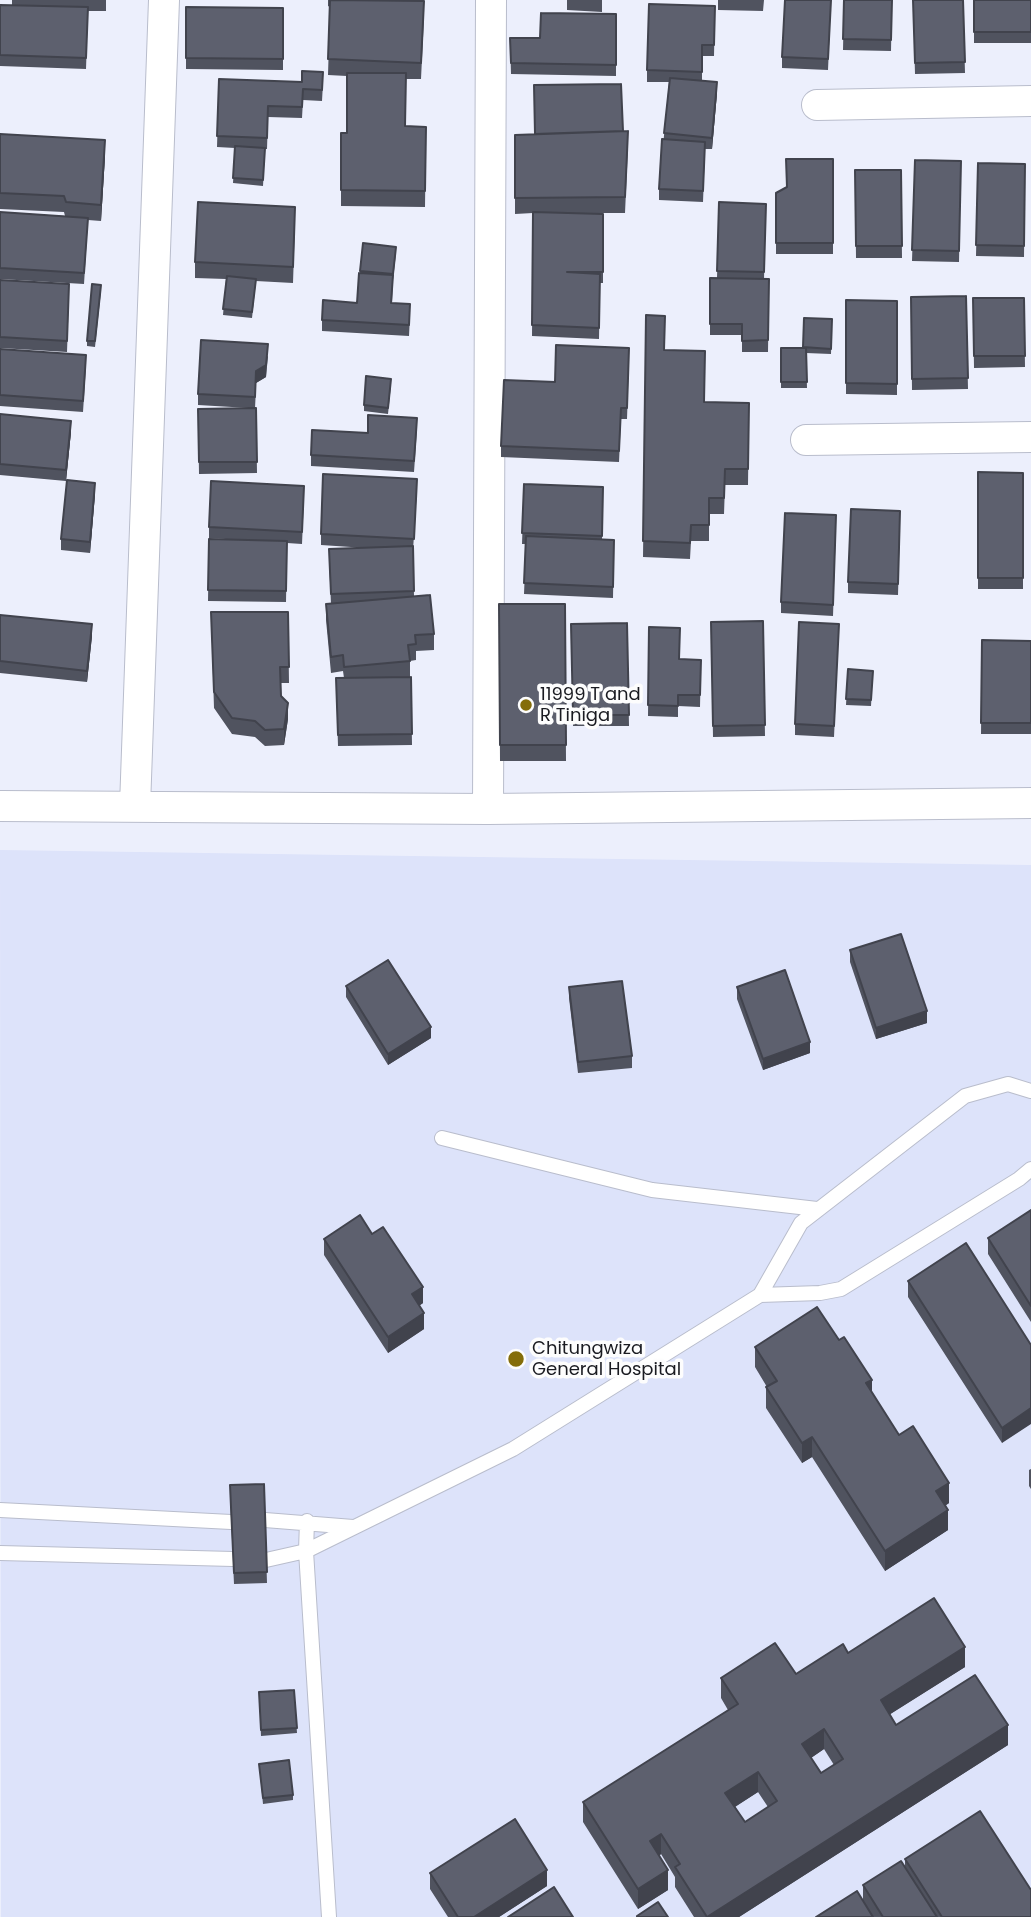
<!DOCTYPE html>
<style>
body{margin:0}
canvas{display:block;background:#eceffc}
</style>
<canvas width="1031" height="1917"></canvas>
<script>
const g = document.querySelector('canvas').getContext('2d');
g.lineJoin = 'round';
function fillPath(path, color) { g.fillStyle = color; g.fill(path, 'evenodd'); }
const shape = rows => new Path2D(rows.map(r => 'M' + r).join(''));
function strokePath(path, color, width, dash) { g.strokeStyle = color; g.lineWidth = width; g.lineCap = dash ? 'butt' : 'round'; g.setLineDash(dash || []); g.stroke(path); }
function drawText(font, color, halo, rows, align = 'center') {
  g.font = font + ' Poppins,sans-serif'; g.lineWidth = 7; g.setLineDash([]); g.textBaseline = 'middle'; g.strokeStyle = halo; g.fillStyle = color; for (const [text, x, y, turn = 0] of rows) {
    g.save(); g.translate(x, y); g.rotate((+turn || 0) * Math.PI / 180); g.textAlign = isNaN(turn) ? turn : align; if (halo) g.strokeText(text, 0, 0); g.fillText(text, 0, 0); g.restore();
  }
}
fillPath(shape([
 [0,850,1031,865,1031,1917,1,1917]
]), '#dde3fa');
const lane = shape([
 [442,1138,652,1190,817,1209],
 [760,1295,820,1293,841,1289,1019,1179,1031,1169],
 [0,1510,231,1522],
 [265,1520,353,1527],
 [307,1521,306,1551,329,1917],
 [0,1553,233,1559],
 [266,1560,306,1551,513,1449,760,1295,801,1223,965,1096,1008,1084,1031,1091]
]);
const street = shape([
 [817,105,1031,101],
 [806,440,1031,437],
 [0,806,488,809,1031,803],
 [135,806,164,0],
 [488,809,491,0]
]);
strokePath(lane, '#b9bdcc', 16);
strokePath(street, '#b9bdcc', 32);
strokePath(lane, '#fff', 14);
strokePath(street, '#fff', 30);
fillPath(shape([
 [12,0,106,0,106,11,88,11,86,69,0,66,0,5,12,6],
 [328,0,414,0,424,17,421,79,406,79,406,126,426,127,425,207,341,206,341,133,347,133,347,76,328,75,330,7,328,6],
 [567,0,602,0,602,12,567,10],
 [718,0,764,0,763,11,718,10],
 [831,0,828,70,782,68,782,57],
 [844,0,892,0,891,51,843,50],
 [913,0,963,0,965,73,915,74],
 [974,0,1031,0,1031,43,974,43],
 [715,6,714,56,702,56,702,81,717,93,712,149,705,149,703,202,659,200,659,189,669,82,647,82,647,70],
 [186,7,283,8,283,70,186,69],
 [616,14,616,76,511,74,510,38,540,38],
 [219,79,323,83,322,101,303,100,302,118,268,117,267,149,265,149,263,186,233,183,235,148,217,147],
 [623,131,628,147,625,213,570,213,603,214,603,283,600,283,599,339,532,336,533,213,515,214,515,135],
 [0,134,105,156,101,221,88,220,84,284,0,279,0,212,65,216,64,212,0,209],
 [833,159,833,254,776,254,776,193],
 [915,160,961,161,959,262,912,261],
 [978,163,1025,164,1024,257,976,256],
 [855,170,901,170,902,258,856,258],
 [719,202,766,204,764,279,769,279,768,352,742,352,742,335,710,335,710,278,717,278],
 [295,223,293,283,256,281,252,318,223,315,226,279,195,278,195,262],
 [363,243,396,253,393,280,392,303,410,315,409,336,322,331,322,320,357,303],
 [0,280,69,295,67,352,0,348],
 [101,291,95,347,87,346,87,341],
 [966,296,968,389,912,390,911,297],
 [973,298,1024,298,1025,367,974,368],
 [846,300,897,301,897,395,846,394],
 [646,315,664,350,705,402,749,403,748,485,725,485,724,514,709,514,709,541,691,541,690,559,643,557],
 [832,319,831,354,806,353,807,388,781,388,781,348,803,348],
 [0,349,86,366,83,412,0,406],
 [268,356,266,377,256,383,255,408,256,408,257,473,199,474,198,409,249,408,198,405,198,394],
 [629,359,627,419,621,419,619,462,501,457,501,446],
 [391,385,388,414,364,411,364,405],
 [0,414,71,432,66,481,0,475],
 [417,429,414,472,311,466,311,455],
 [978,472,1023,473,1023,589,978,589],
 [524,484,603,487,602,539,614,540,613,598,524,594,526,544,522,544],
 [417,490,413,550,414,596,434,634,434,650,416,651,416,660,410,661,410,677,411,677,412,745,338,746,336,678,344,678,343,671,331,673,326,620,326,604,331,604,329,560,366,548,321,545,321,534],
 [95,494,90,553,61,550,61,539],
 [304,497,302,544,287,543,286,602,208,601,209,539,226,539,209,538,209,527],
 [900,522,898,595,848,593,848,582],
 [836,526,833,616,781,613,781,602],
 [499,604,565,604,566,761,500,761],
 [211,612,288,612,289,683,281,683,281,696,288,719,284,745,265,746,255,737,232,734,214,708],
 [0,615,92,636,87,682,0,673],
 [763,621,765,736,713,737,711,622],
 [627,623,629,726,573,726,571,624],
 [839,624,834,737,795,735,795,724],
 [649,627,680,659,701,660,700,707,678,706,678,717,648,716],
 [982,640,1031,641,1031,734,981,734],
 [848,669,873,671,871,706,846,705],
 [850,950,927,1023,876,1039,850,962],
 [346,986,431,1038,388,1065,346,997],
 [569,987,632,1056,632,1068,578,1073,569,998],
 [737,987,810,1053,763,1070,737,999],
 [1031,1210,1031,1322,988,1254,988,1238],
 [372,1234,423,1303,419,1306,424,1329,388,1353,324,1255,324,1239],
 [908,1281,1031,1345,1002,1443,908,1297],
 [755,1347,872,1393,899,1435,949,1503,945,1506,948,1530,885,1571,812,1457,802,1463,766,1408,766,1387,767,1387,755,1367],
 [1031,1469,1031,1489,1029,1486,1029,1470],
 [264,1484,267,1583,234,1584,230,1496],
 [848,1653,965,1667,890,1714,896,1725,1008,1745,739,1917,694,1917,675,1887,675,1877,661,1854,659,1856,668,1890,638,1909,583,1822,583,1802,728,1710,721,1698,721,1678,796,1674],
 [824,1749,834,1765,821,1773,811,1758],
 [758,1792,768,1807,745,1822,735,1807],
 [294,1690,297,1733,261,1736,259,1692],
 [259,1764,293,1795,293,1800,263,1804],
 [905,1859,1031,1917,816,1917,863,1901,863,1885,905,1868],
 [430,1873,547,1886,499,1917,448,1917,430,1889]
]), '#50535f');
fillPath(shape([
 [717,82,717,93,712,149,712,138],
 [105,140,105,156,101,221,101,205],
 [268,344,266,377,256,383,255,409,256,371],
 [71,421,71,432,66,481,66,470],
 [95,483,95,494,90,553,90,542],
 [92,624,92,636,87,682,87,671],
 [288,703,288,719,284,745,284,729],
 [927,1011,927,1023,876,1039,876,1028],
 [431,1027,431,1038,388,1065,388,1054],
 [810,1042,810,1053,763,1070,763,1059],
 [423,1287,423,1303,412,1310,412,1294],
 [424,1313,424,1329,388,1353,388,1337],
 [872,1380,872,1400,866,1383],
 [1031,1408,1031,1424,1002,1443,1002,1428],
 [812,1437,812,1457,802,1463,802,1443],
 [949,1483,949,1503,936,1511,936,1491],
 [948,1510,948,1530,885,1571,885,1551],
 [965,1647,965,1667,881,1720,881,1700],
 [1008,1725,1008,1745,739,1917,707,1917],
 [824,1729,824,1749,802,1764,802,1744],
 [758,1772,758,1792,725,1813,725,1793],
 [661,1834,661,1854,650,1862,650,1841],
 [547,1870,547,1886,499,1917,474,1917],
 [668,1870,668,1890,638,1909,638,1889]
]), '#41434d');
const building = shape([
 [330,0,424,1,421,63,328,59,330,0],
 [785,0,831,0,828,59,782,57,785,0],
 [844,0,892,0,891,40,843,39,844,0],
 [913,0,963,0,965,62,915,63,913,0],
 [974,0,1031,0,1031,32,974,32,974,0],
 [649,4,715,6,714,45,702,45,702,72,647,70,649,4],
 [0,5,88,7,86,58,0,55,0,5],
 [186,7,283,8,283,59,186,58,186,7],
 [541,13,616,14,616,65,511,63,510,38,540,38,541,13],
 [302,71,323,72,322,90,303,89,302,107,268,106,267,138,217,136,219,79,302,82,302,71],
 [347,73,406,73,405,126,426,127,425,191,341,190,341,133,347,133,347,73],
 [670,78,717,82,712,138,664,133,670,78],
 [621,84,623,131,535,134,534,85,621,84],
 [628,131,625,197,515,198,515,135,628,131],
 [0,134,105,140,101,205,66,202,64,196,0,193,0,134],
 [662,139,705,142,703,191,659,189,662,139],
 [235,146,265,148,263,180,233,178,235,146],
 [786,159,833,159,833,243,776,243,776,193,787,187,786,159],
 [915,160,961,161,959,251,912,250,915,160],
 [978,163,1025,164,1024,246,976,245,978,163],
 [855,170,901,170,902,246,856,246,855,170],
 [198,202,295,207,293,267,195,262,198,202],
 [719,202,766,204,764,272,717,271,719,202],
 [0,212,88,218,84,273,0,268,0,212],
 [533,212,603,214,603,272,567,272,600,274,599,328,532,325,533,212],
 [363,243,396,247,393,274,360,271,363,243],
 [359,273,393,275,391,303,410,304,409,325,322,320,323,300,357,303,359,273],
 [227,276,256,279,252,312,223,309,227,276],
 [710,278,769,279,768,340,742,341,742,324,710,324,710,278],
 [0,280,69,284,67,341,0,337,0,280],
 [92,284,101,285,95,341,87,341,92,284],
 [966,296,968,378,912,379,911,297,966,296],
 [973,298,1024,298,1025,356,974,356,973,298],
 [846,300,897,301,897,384,846,383,846,300],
 [646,315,665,316,664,350,705,351,704,402,749,403,748,469,725,469,724,498,709,498,709,525,691,525,690,543,643,541,646,315],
 [804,318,832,319,831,349,803,347,804,318],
 [201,340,268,344,266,365,256,371,255,397,198,394,201,340],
 [556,345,629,348,627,408,621,408,619,451,501,446,504,380,555,382,556,345],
 [781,348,806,348,807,382,781,382,781,348],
 [0,349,86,355,83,401,0,395,0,349],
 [366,376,391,379,388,408,364,405,366,376],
 [256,408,257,462,199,462,198,409,256,408],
 [0,414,71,421,66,470,0,464,0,414],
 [368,415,417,418,414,461,311,455,312,430,368,433,368,415],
 [978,472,1023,473,1023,578,978,578,978,472],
 [323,474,417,479,414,539,321,534,323,474],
 [67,480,95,483,90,542,61,539,67,480],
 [211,481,304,486,302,532,209,527,211,481],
 [524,484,603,487,602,536,522,533,524,484],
 [851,509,900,511,898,584,848,582,851,509],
 [785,513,836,515,833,605,781,602,785,513],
 [526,536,614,540,613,587,524,583,526,536],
 [209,539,287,541,286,591,208,590,209,539],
 [413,546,414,591,331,594,329,549,413,546],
 [430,595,434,634,415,635,416,644,408,645,410,661,344,667,343,655,331,657,326,604,430,595],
 [499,604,565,604,566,745,500,745,499,604],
 [211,612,288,612,289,667,280,667,281,696,288,703,284,729,265,730,255,721,232,718,214,692,211,612],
 [0,615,92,624,87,671,0,661,0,615],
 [763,621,765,725,713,726,711,622,763,621],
 [799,622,839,624,834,726,795,724,799,622],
 [627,623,629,715,573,715,571,624,627,623],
 [649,627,680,628,679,659,701,660,700,695,678,695,678,706,648,705,649,627],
 [982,640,1031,641,1031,723,981,723,982,640],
 [848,669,873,671,871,700,846,699,848,669],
 [411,677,412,734,338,735,336,678,411,677],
 [901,934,927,1011,876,1028,850,950,901,934],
 [388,960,431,1027,388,1054,346,986,388,960],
 [785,970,810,1042,763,1059,737,987,785,970],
 [622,981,632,1056,578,1062,569,987,622,981],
 [1031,1210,1031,1306,988,1238,1031,1210],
 [360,1215,372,1234,383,1227,423,1287,412,1294,424,1313,388,1337,324,1239,360,1215],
 [966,1243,1031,1345,1031,1408,1002,1428,908,1281,966,1243],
 [817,1307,839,1340,844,1337,872,1380,866,1383,899,1435,913,1426,949,1483,936,1491,948,1510,885,1551,812,1437,802,1443,766,1387,777,1381,755,1347,817,1307],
 [264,1484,267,1572,234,1573,230,1485,264,1484],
 [934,1598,965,1647,881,1700,896,1725,975,1675,1008,1725,707,1917,675,1867,680,1864,661,1834,650,1841,668,1870,638,1889,583,1802,738,1704,721,1678,775,1643,796,1674,843,1644,848,1653,934,1598],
 [824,1729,843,1759,821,1773,802,1744,824,1729],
 [758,1772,777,1801,745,1822,725,1793,758,1772],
 [294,1690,297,1728,261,1730,259,1692,294,1690],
 [289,1760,293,1795,263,1798,259,1764,289,1760],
 [980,1811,1031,1890,1031,1917,942,1917,905,1859,980,1811],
 [515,1819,547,1870,474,1917,458,1917,430,1873,515,1819],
 [901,1861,937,1917,883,1917,863,1885,901,1861],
 [554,1887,573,1917,508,1917,554,1887],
 [857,1891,873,1917,816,1917,857,1891],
 [658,1902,668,1917,637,1917,637,1916,658,1902]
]);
fillPath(building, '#5d606e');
strokePath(building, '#41434d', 2);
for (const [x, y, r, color] of [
 [526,705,7,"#846d0a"],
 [516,1359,9,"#846d0a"]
]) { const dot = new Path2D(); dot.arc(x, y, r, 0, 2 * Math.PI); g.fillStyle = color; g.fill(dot); strokePath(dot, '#fdfdfd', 2.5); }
drawText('18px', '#1a1b21', '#fdfdfd', [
 ["11999 T and",540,695],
 ["R Tiniga",540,716],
 ["Chitungwiza",532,1349],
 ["General Hospital",532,1370]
], 'left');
</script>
